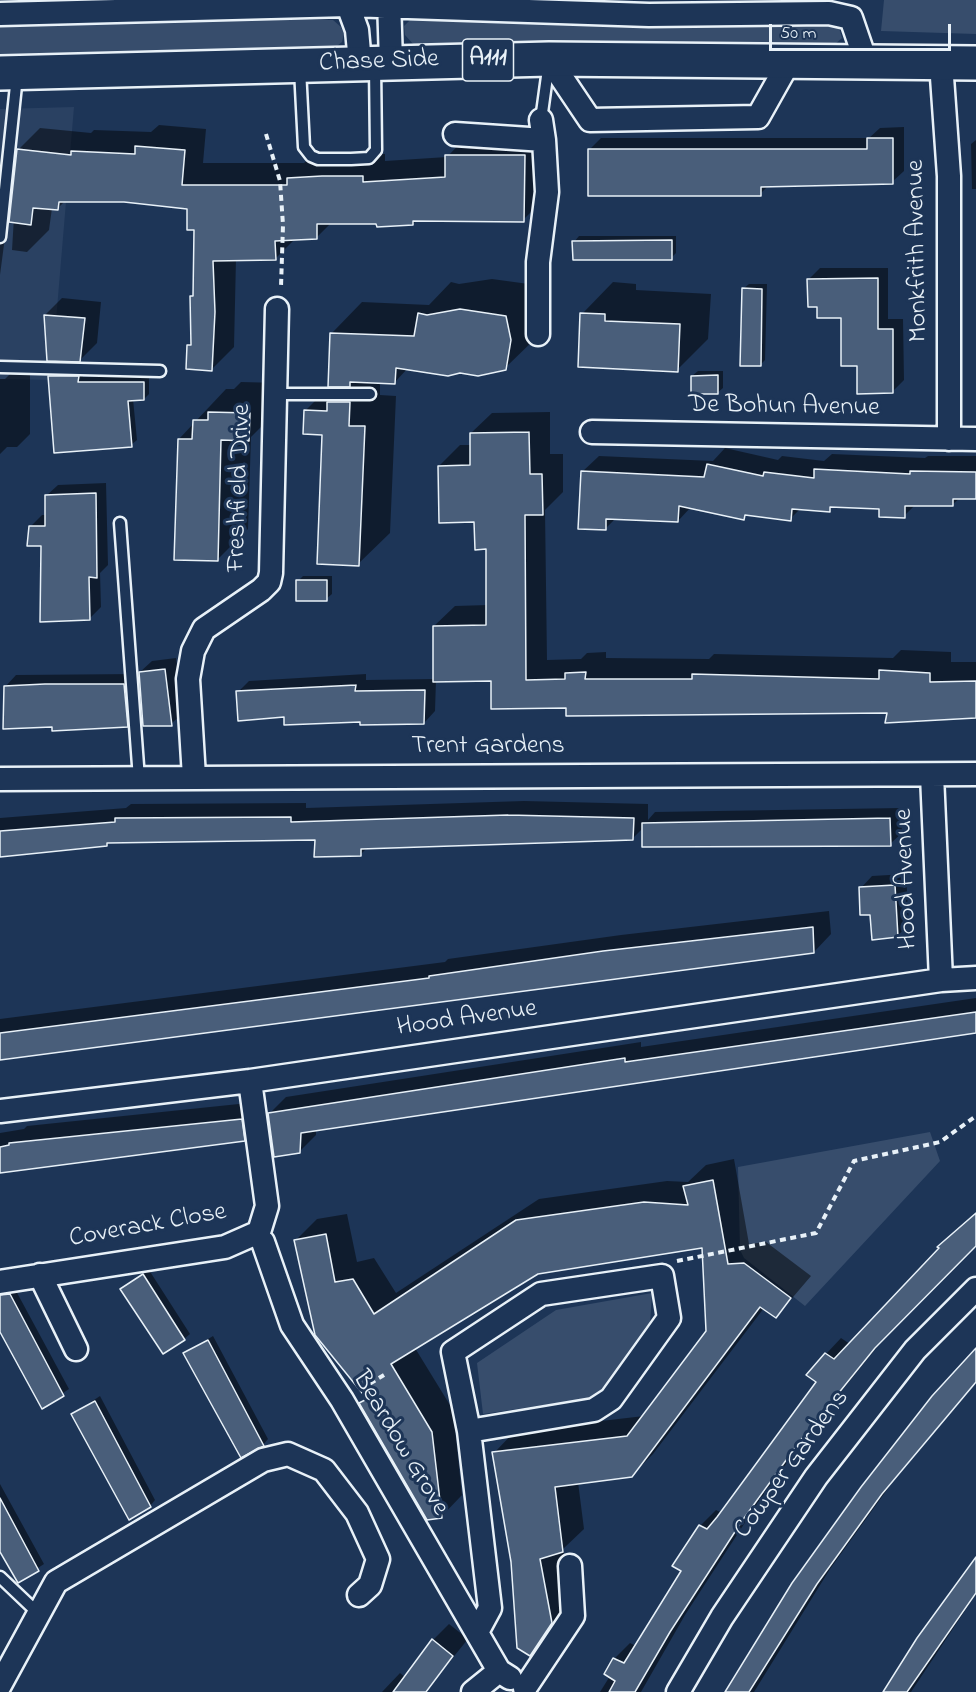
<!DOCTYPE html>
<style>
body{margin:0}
#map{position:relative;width:976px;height:1692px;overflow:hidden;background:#1d3557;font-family:"Indie Flower",sans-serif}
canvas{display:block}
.scale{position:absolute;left:769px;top:24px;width:182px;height:27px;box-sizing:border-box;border:3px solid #e8f1f8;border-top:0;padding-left:8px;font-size:18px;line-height:21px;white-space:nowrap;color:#e8f1f8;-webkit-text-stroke:4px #1d3557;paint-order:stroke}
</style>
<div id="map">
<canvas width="976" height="1692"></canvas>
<div class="scale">50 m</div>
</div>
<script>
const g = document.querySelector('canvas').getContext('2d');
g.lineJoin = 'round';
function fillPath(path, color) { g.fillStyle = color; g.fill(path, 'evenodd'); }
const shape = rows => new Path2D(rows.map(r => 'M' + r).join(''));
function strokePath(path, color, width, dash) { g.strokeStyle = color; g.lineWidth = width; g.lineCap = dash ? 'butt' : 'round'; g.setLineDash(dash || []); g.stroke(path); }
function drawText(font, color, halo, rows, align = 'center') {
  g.font = font + ' "Indie Flower",sans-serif'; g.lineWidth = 6; g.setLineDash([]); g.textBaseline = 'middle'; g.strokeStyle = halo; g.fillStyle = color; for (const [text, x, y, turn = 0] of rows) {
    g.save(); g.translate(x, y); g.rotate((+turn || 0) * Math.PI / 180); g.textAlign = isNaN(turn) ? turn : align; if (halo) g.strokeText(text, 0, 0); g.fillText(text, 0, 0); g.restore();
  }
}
fillPath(shape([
 [74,107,51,380,0,379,0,109]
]), '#2a4162');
fillPath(shape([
 [884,0,976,0,976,34,881,31],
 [230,18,333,20,341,27,344,34,342,42,332,50,0,67,0,26],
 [411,19,589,23,831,19,839,28,842,38,833,46,483,48,414,45,405,35,404,26],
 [930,1132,940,1161,805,1306,744,1258,740,1250,738,1167],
 [652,1293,650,1324,598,1397,483,1414,477,1363,556,1310]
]), '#374d6c');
fillPath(shape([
 [159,125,206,129,203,163,304,163,311,157,345,155,385,154,385,161,447,157,469,134,546,134,545,198,523,220,417,220,413,224,332,222,317,237,296,238,275,259,236,259,234,347,212,369,188,345,193,341,191,297,195,293,195,229,188,207,124,201,65,201,57,209,52,208,49,230,27,252,12,250,18,150,40,128,91,133,94,130,151,132],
 [904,127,904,171,892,182,769,185,760,194,589,150,601,138,869,138,880,128],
 [976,140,976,189,972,189,971,144],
 [0,183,12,184,0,275],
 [579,236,676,236,676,253,671,258,574,242],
 [820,268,888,268,888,319,903,319,904,380,892,392,858,365,842,316,809,279],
 [492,279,536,285,537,337,505,368,460,372,408,368,395,382,380,382,380,395,396,396,390,533,358,564,324,433,305,411,329,387,331,334,362,302,429,305,451,282,459,284],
 [613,282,636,284,636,290,711,294,708,339,677,370,582,314],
 [749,284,767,284,765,360,760,365,743,289],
 [62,298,101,302,97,343,80,360,45,315],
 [55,371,83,372,83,377,149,377,149,394,144,399,133,399,137,440,131,445,50,376],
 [698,371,723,371,723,388,717,393,692,376],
 [12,372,30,372,30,434,17,447,7,447,0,454,0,379,5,379],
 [241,382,281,383,280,408,251,437,248,529,217,560,179,439,226,389,234,389],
 [550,412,550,454,563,454,563,492,545,510,547,660,581,659,587,653,606,652,606,658,709,659,714,654,893,658,901,650,951,652,951,662,976,662,976,716,888,712,567,707,492,679,436,680,435,711,424,723,362,721,285,716,238,692,249,681,366,674,366,680,435,679,434,626,455,606,488,605,487,548,476,520,439,466,460,445,471,445,471,433,492,413],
 [725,448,778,460,782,456,824,461,832,454,925,458,928,456,976,456,976,498,960,498,952,505,916,504,904,516,881,507,834,505,829,510,801,508,790,519,748,514,743,519,691,507,678,521,616,518,606,528,582,472,599,456,713,461],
 [106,483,108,565,100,573,101,607,90,618,30,527,42,515,46,515,46,496,58,485],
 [303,576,332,576,332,594,326,599,298,581],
 [176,658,183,713,171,724,140,672,152,661],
 [135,674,138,714,127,726,53,725,5,687,16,675],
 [524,801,648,804,648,820,655,812,901,808,902,833,890,844,644,827,633,838,368,847,360,855,316,839,110,842,106,845,0,856,0,818,126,808,131,804,306,803,306,808],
 [906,874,909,925,897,936,871,913,861,888,872,876],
 [829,911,831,934,814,952,0,1058,0,1019,445,962,448,959,621,935],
 [976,998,976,1032,316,1130,316,1135,299,1152,270,1113,286,1097,641,1042,641,1047],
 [258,1102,261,1123,244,1140,0,1172,0,1133,24,1129,27,1126],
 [734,1159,749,1244,766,1242,811,1276,776,1317,764,1308,653,1454,631,1476,578,1482,584,1529,563,1549,573,1601,551,1633,530,1654,494,1453,515,1431,644,1416,707,1332,703,1246,537,1273,415,1348,453,1410,462,1495,441,1517,361,1403,367,1397,296,1240,317,1219,347,1214,357,1262,374,1258,396,1293,539,1199,667,1181,688,1182,706,1165],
 [976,1213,976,1246,890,1331,815,1424,757,1504,685,1615,641,1692,600,1692,610,1676,606,1673,614,1659,630,1643,636,1646,683,1570,675,1565,700,1526,716,1510,722,1513,818,1381,826,1354,841,1338,850,1344,955,1232],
 [149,1270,190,1334,184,1339,122,1289],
 [15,1289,69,1389,42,1407,0,1329,0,1293],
 [213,1336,268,1439,263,1445,185,1353],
 [976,1350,976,1381,894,1480,830,1569,754,1692,726,1692,793,1584],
 [100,1396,155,1500,150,1506,73,1414],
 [0,1484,44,1564,18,1581,0,1550],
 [976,1561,976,1594,911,1692,884,1692],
 [449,1624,468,1639,425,1692,382,1692,400,1673,406,1678,433,1640]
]), '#0007');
const building = shape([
 [867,138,893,138,893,184,761,187,761,196,588,196,588,149,867,149,867,138],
 [135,146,185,150,182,185,287,185,287,178,322,176,363,176,363,182,445,177,445,155,525,155,524,222,413,221,413,225,377,227,376,224,317,224,317,239,275,241,276,260,213,261,215,312,212,371,186,369,187,345,191,345,190,296,193,296,194,230,187,230,187,209,124,202,59,202,58,210,33,208,31,225,9,222,17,149,71,155,71,151,135,154,135,146],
 [672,240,672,260,573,260,572,241,672,240],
 [878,278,878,329,893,329,893,393,857,394,857,366,841,366,841,318,817,318,817,307,808,307,807,279,878,278],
 [742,288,762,289,761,366,740,366,742,288],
 [460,309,506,316,511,340,506,370,478,376,460,373,448,376,396,368,395,384,350,382,350,387,328,387,330,333,414,336,418,313,427,315,460,309],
 [580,313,605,314,605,321,680,324,678,372,578,367,580,313],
 [44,315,85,318,80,362,47,361,44,315],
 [718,375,718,394,691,394,691,376,718,375],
 [48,376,79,376,78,382,144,382,144,400,128,401,132,447,54,453,48,376],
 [327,402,350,402,349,426,365,426,359,566,317,564,322,435,303,434,304,410,327,411,327,402],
 [208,412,250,413,249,441,221,440,218,561,174,560,178,439,192,439,193,420,208,420,208,412],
 [529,432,530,474,542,474,543,515,525,515,526,680,565,679,565,673,586,672,585,679,692,679,692,674,879,679,879,670,930,673,930,682,976,681,976,718,885,723,887,713,566,716,566,708,491,709,491,681,433,682,433,626,486,625,486,549,475,550,474,522,439,523,438,466,470,465,470,433,529,432],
 [707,464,763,476,764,472,814,478,814,469,910,474,910,471,976,472,976,499,953,499,953,506,905,506,905,518,879,517,879,509,830,507,830,512,792,509,791,521,745,515,744,520,679,506,678,522,606,519,606,530,578,529,581,471,704,477,707,464],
 [96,493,97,578,89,577,90,620,40,622,41,546,27,546,29,526,45,526,45,495,96,493],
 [296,580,327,580,327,601,296,601,296,580],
 [165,669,172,726,143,726,139,672,165,669],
 [45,684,124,684,128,727,52,731,52,727,3,729,4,686,45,684],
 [356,685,355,691,425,690,424,724,360,725,360,722,284,725,284,717,238,721,236,691,356,685],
 [508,815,634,818,633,840,361,849,361,856,314,857,315,840,107,843,107,846,0,857,0,831,115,822,115,818,291,817,291,822,508,815],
 [890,818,891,846,642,847,642,823,890,818],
 [895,885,898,937,872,940,870,915,860,915,859,887,895,885],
 [813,927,814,953,0,1060,0,1033,429,978,429,976,603,951,813,927],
 [976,1012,976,1033,301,1133,300,1153,274,1157,268,1113,625,1058,625,1062,976,1012],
 [242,1119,245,1141,0,1173,0,1147,9,1145,9,1143,242,1119],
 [713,1180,728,1264,744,1263,791,1298,776,1318,760,1307,632,1477,555,1487,563,1552,540,1559,552,1623,530,1656,517,1648,511,1562,492,1452,627,1436,706,1331,702,1248,538,1274,391,1364,432,1432,442,1518,427,1520,359,1403,367,1399,315,1335,294,1240,326,1234,335,1282,353,1279,374,1314,516,1220,644,1202,688,1205,683,1186,713,1180],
 [976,1213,976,1246,875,1348,800,1441,742,1521,670,1632,635,1692,609,1692,615,1681,604,1674,613,1658,624,1663,681,1571,672,1566,699,1525,707,1529,717,1517,816,1382,806,1375,825,1353,834,1359,939,1248,937,1247,976,1213],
 [143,1274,185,1340,163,1354,120,1289,143,1274],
 [10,1294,64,1396,42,1409,0,1332,0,1295,10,1294],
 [208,1340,264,1446,241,1458,183,1353,208,1340],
 [976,1348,976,1382,882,1494,817,1584,749,1692,725,1692,792,1583,861,1487,932,1396,976,1348],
 [95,1401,151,1507,129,1520,71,1414,95,1401],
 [0,1498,39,1571,18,1583,0,1552,0,1498],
 [976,1557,976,1593,907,1692,883,1692,917,1638,976,1557],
 [432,1639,453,1656,426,1692,393,1692,432,1639]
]);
fillPath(building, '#495e7a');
strokePath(building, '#e8f1f8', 1.5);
const service = shape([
 [300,69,304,147,311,156,318,159,351,159,369,158,376,150,375,66],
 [541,120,549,62],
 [0,237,17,76],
 [0,367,160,371],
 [274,394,370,394],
 [120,523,139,779],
 [0,1577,39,1614]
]);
const minor = shape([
 [346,0,357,30,360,63],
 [389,0,391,62],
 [0,14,348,5,649,15,829,13,851,18,866,62],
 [549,59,590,120,758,117,790,60],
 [941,63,949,176,949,439],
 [455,134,544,140,541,120],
 [538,334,538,262,547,192,544,140],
 [592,432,976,439],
 [932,775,941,980],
 [194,777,188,679,193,651,204,629,261,590,269,582,271,573,277,309],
 [0,779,976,774],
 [0,1111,250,1081,941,980,976,978],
 [263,1242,292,1325,342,1400,499,1671],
 [40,1275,76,1349],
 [0,1282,225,1247,259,1232,267,1206,250,1081],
 [469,1431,594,1410,611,1399,669,1318,662,1276,541,1294,453,1352,469,1431,490,1608,477,1632],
 [0,1685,56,1582,263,1460,288,1454,324,1470,357,1513,378,1559,370,1585,359,1595],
 [525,1688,573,1616,570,1566],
 [473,1692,499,1671,510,1678],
 [678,1692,722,1617,816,1477,915,1350,976,1289]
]);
const primary = shape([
 [0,73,549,59,976,63]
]);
strokePath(service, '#e8f1f8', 15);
strokePath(minor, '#e8f1f8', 27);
strokePath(primary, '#e8f1f8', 38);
strokePath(shape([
 [266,134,280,181,283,225,281,287],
 [677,1261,816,1233,854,1161,940,1142,976,1116],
 [361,1389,384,1375]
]), '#e8f1f8', 4, [6, 4.5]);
strokePath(service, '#1d3557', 10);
strokePath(minor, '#1d3557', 22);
strokePath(primary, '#1d3557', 33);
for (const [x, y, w] of [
 [488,60,51]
]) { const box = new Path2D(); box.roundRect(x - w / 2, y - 21, w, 42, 4.5); g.fillStyle = '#1d3557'; g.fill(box); strokePath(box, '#e8f1f8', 1.5); }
drawText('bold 24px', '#e8f1f8', null, [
 ["A111",488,60]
]);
drawText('26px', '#e8f1f8', '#1d3557', [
 ["Chase Side",379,63,-2],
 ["Monkfrith Avenue",919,251,-91],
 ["De Bohun Avenue",784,408,1],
 ["Freshfield Drive",241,488,-88],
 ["Trent Gardens",488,748],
 ["Hood Avenue",908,879,-92],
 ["Hood Avenue",467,1020,-8],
 ["Coverack Close",148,1227,-10],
 ["Beardow Grove",399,1444,59],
 ["Cowper Gardens",793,1465,-54]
]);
</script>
